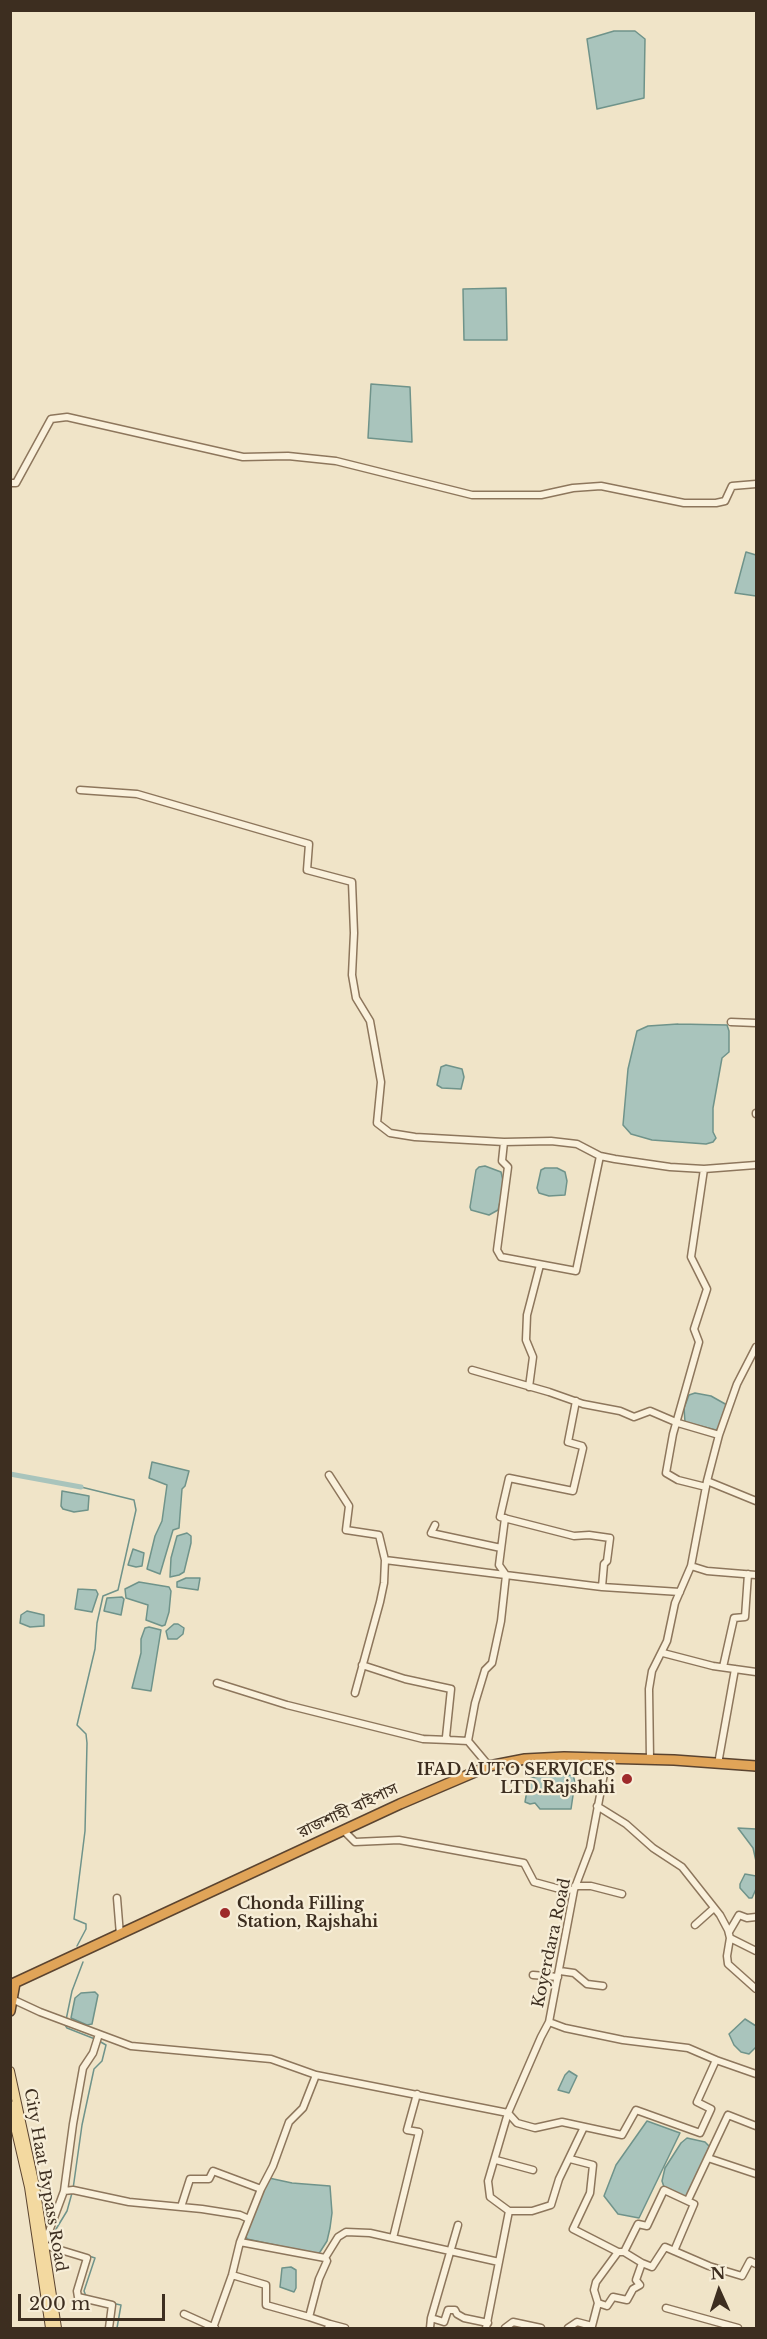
<!DOCTYPE html>
<meta charset="utf-8">
<style>
body{margin:0}
#map{position:relative;width:767px;height:2339px;overflow:hidden;background:#f0e4c8;font-family:"Libre Baskerville",serif}
canvas{display:block}
.frame{position:absolute;inset:0;border:12px solid #3d2e20;pointer-events:none}
.north{position:absolute;left:689px;top:2261px;width:60px;height:60px;-webkit-text-stroke:4px #f7eed8;paint-order:stroke;rotate:357deg;font-size:16px;font-weight:700;line-height:24px;text-align:center;color:#3d2e20}
.north::after{content:'';display:block;margin:auto;width:21px;height:27px;background:#3d2e20;clip-path:polygon(50% 0,100% 100%,50% 72%,0 100%)}
.scale{position:absolute;left:18px;top:2294px;width:147px;height:27px;box-sizing:border-box;border:3px solid #3d2e20;border-top:0;padding-left:8px;font-size:18px;line-height:21px;white-space:nowrap;color:#3d2e20;-webkit-text-stroke:4px #f7eed8;paint-order:stroke}
</style>
<div id="map">
<canvas width="767" height="2339"></canvas>
<div class="frame"></div>
<div class="north">N</div>
<div class="scale">200 m</div>
</div>
<script>
const g = document.querySelector('canvas').getContext('2d');
g.lineJoin = 'round';
function fillPath(path, color) { g.fillStyle = color; g.fill(path, 'evenodd'); }
const shape = rows => new Path2D(rows.map(r => 'M' + r).join(''));
function strokePath(path, color, width, dash) { g.strokeStyle = color; g.lineWidth = width; g.lineCap = dash ? 'butt' : 'round'; g.setLineDash(dash || []); g.stroke(path); }
function drawText(font, color, halo, rows, align = 'center') {
  g.font = font + ' "Libre Baskerville","Noto Sans Bengali",serif'; g.lineWidth = 4.5; g.setLineDash([]); g.textBaseline = 'middle'; g.strokeStyle = halo; g.fillStyle = color; for (const [text, x, y, turn = 0] of rows) {
    g.save(); g.translate(x, y); g.rotate((+turn || 0) * Math.PI / 180); g.textAlign = isNaN(turn) ? turn : align; if (halo) g.strokeText(text, 0, 0); g.fillText(text, 0, 0); g.restore();
  }
}
const water = shape([
 [614,31,635,31,645,39,644,98,597,109,587,39,614,31],
 [506,288,507,340,464,340,463,289,506,288],
 [371,384,410,387,412,442,368,438,371,384],
 [746,552,756,555,756,596,735,593,746,552],
 [678,1024,727,1025,729,1031,729,1052,722,1058,713,1108,713,1132,716,1138,713,1142,706,1144,652,1140,631,1134,623,1125,628,1069,637,1031,648,1026,678,1024],
 [446,1065,462,1069,464,1077,461,1089,442,1088,437,1085,441,1067,446,1065],
 [485,1166,501,1172,504,1185,498,1210,489,1215,471,1210,470,1207,476,1170,479,1167,485,1166],
 [545,1168,557,1168,565,1172,567,1181,565,1195,549,1196,539,1193,537,1188,541,1170,545,1168],
 [695,1393,711,1396,727,1405,720,1427,716,1430,685,1422,684,1408,689,1395,695,1393],
 [152,1462,189,1471,185,1486,182,1489,179,1528,173,1530,160,1574,147,1569,155,1536,162,1521,167,1485,149,1478,152,1462],
 [62,1491,89,1496,88,1510,74,1512,63,1509,61,1506,62,1491],
 [187,1533,191,1536,191,1543,184,1572,179,1575,170,1577,171,1558,177,1536,187,1533],
 [133,1549,144,1553,142,1566,136,1567,128,1565,133,1549],
 [186,1578,200,1578,198,1590,177,1587,177,1582,186,1578],
 [139,1582,169,1587,171,1591,169,1612,165,1625,162,1626,146,1620,148,1605,126,1598,125,1589,139,1582],
 [78,1589,96,1590,98,1594,92,1612,75,1609,78,1589],
 [122,1597,124,1599,121,1615,104,1611,107,1598,122,1597],
 [27,1611,44,1615,44,1626,30,1627,20,1623,21,1615,27,1611],
 [174,1624,178,1624,184,1628,183,1634,177,1639,168,1639,166,1631,174,1624],
 [149,1627,161,1630,151,1691,132,1688,141,1653,141,1639,145,1628,149,1627],
 [573,1775,575,1782,571,1809,540,1809,535,1803,530,1804,525,1802,529,1779,539,1776,573,1775],
 [738,1828,756,1829,756,1861,753,1848,738,1828],
 [745,1874,756,1876,756,1889,752,1898,749,1898,740,1888,740,1884,745,1874],
 [95,1992,98,1995,92,2024,87,2025,71,2018,75,1998,81,1993,95,1992],
 [745,2019,756,2026,756,2047,749,2054,741,2052,734,2045,729,2034,745,2019],
 [569,2071,577,2076,569,2093,558,2090,565,2075,569,2071],
 [647,2121,680,2133,639,2218,618,2214,604,2196,616,2165,647,2121],
 [687,2138,705,2142,710,2147,686,2199,664,2187,662,2181,665,2168,681,2143,687,2138],
 [269,2178,292,2183,330,2186,332,2213,330,2228,327,2241,320,2252,317,2254,247,2239,246,2236,264,2185,269,2178],
 [291,2267,296,2270,296,2288,294,2292,280,2287,282,2268,291,2267]
]);
fillPath(water, '#a9c4bc');
strokePath(water, '#6f938a', 1.5);
strokePath(shape([
 [77,1946,86,1929,86,1924,74,1919,85,1831,87,1743,86,1734,77,1725,95,1649,97,1623,103,1596,118,1590,136,1510,134,1500,81,1487],
 [66,2020,72,1991,83,1962],
 [65,2025,67,2028,95,2039],
 [73,2189,82,2125,94,2069,102,2061,106,2045,99,2041],
 [54,2246,50,2239,67,2211,72,2193],
 [86,2296,84,2291,95,2258,89,2256],
 [116,2304,121,2305,117,2328]
]), '#6f938a', 1.5);
strokePath(shape([
 [10,1474,81,1487]
]), '#a9c4bc', 5);
const minor = shape([
 [10,483,16,483,51,419,67,417,243,457,288,456,336,461,472,495,541,495,573,488,601,486,684,503,716,503,725,501,732,486,756,484],
 [80,790,137,794,309,844,307,870,352,882,354,933,352,975,356,998,370,1021,381,1082,377,1123,390,1133,415,1137,504,1142,551,1141,577,1144,600,1156,615,1159,670,1167,704,1169,756,1165],
 [731,1022,756,1023],
 [756,1113,756,1114],
 [504,1142,502,1161,508,1167,497,1250,501,1257,576,1271,600,1156],
 [704,1169,691,1257,707,1289,694,1329,699,1342,673,1434,666,1473,678,1480,706,1487],
 [472,1370,549,1392,583,1404,620,1411,634,1417,650,1411,678,1423,719,1435],
 [529,1387,533,1357,526,1340,527,1315,540,1265],
 [576,1401,568,1442,582,1446,583,1448,573,1491,509,1478,500,1517,574,1536,589,1535,610,1538,607,1561,604,1564,602,1587],
 [329,1475,349,1506,346,1530,379,1535,385,1560],
 [707,1481,756,1501],
 [435,1525,431,1533,501,1548],
 [691,1566,707,1571,756,1575],
 [663,1653,713,1666,756,1672],
 [362,1665,405,1679,451,1689,446,1737,449,1740,468,1741],
 [723,1667,734,1618,745,1617,748,1574],
 [217,1683,287,1705,423,1739,449,1740],
 [355,1693,380,1602,384,1583,385,1560,602,1587,680,1592],
 [650,1759,649,1689,652,1671,667,1641,675,1603,691,1566,707,1481,719,1435,737,1384,756,1347],
 [718,1764,735,1669],
 [489,1766,468,1741,475,1703,485,1670,492,1663,501,1621,506,1575,499,1565,505,1518],
 [597,1806,626,1824,653,1848,682,1867,720,1915,728,1930,730,1938,727,1956,728,1964,756,1989],
 [343,1830,355,1842,399,1840,524,1863,534,1882,556,1888,574,1890],
 [575,1886,591,1886,622,1894],
 [117,1898,120,1935],
 [695,1925,714,1908],
 [729,1932,739,1915,747,1918,756,1917],
 [730,1938,756,1951],
 [560,1971,574,1973,587,1984,603,1986],
 [533,1975,558,1977],
 [12,1999,40,2012,131,2046,271,2059,316,2075],
 [549,2022,565,2028,623,2040,688,2048,716,2060],
 [99,2034,93,2053,83,2068,73,2124,64,2191,44,2245,87,2258,77,2291,78,2297,112,2305,109,2328],
 [708,2158,756,2174],
 [570,2159,593,2165,590,2193,573,2229,618,2252,624,2252,638,2224,647,2226,664,2190,694,2204,674,2251],
 [496,2160,533,2170],
 [64,2191,73,2190,129,2202,202,2209,240,2215,249,2219],
 [688,2200,728,2115,756,2126],
 [181,2207,190,2179,209,2179,213,2171,261,2189],
 [509,2211,532,2211,551,2205,559,2179,584,2127],
 [458,2225,431,2318,444,2322,448,2310,455,2310,457,2314,464,2318,488,2323],
 [393,2238,419,2132,407,2130,417,2094],
 [240,2242,325,2258,338,2237,346,2232,370,2233,499,2262],
 [642,2263,652,2267,665,2247,709,2266,742,2276,750,2261,756,2264],
 [232,2275,266,2285,266,2305,309,2317,319,2279,327,2261,325,2258],
 [598,2303,594,2290,596,2282,618,2252],
 [666,2308,738,2328],
 [184,2314,215,2328],
 [309,2317,330,2324],
 [213,2328,232,2275,240,2242,261,2189,273,2166,289,2122,303,2108,316,2075,508,2113,517,2123,535,2128,562,2122,622,2135,636,2110,700,2133,711,2109,697,2102,716,2060,756,2074],
 [328,2328,330,2324,345,2328],
 [430,2328,431,2318],
 [486,2328,509,2211,490,2197,488,2181,508,2113,541,2037,549,2022,574,1890,590,1848,607,1758],
 [505,2328,513,2322,541,2328],
 [568,2328,577,2322,592,2326,598,2303,607,2306,613,2297,627,2300,633,2289,640,2285,636,2280,642,2263,624,2252]
]);
const major = shape([
 [10,2071,35,2186,57,2328],
 [10,2105,29,2187,50,2328]
]);
const highway = shape([
 [10,1985,400,1804,489,1766,525,1759,564,1757,674,1760,756,1766],
 [10,2011,15,1983]
]);
strokePath(minor, '#8d765c', 9);
strokePath(major, '#5b4430', 10);
strokePath(highway, '#5b4430', 12);
strokePath(minor, '#faf1dc', 6);
strokePath(major, '#f3d9a0', 8);
strokePath(highway, '#e0a458', 9);
for (const [x, y, r, color] of [
 [627,1779,6,"#9e2a2b"],
 [225,1913,6,"#9e2a2b"]
]) { const dot = new Path2D(); dot.arc(x, y, r, 0, 2 * Math.PI); g.fillStyle = color; g.fill(dot); strokePath(dot, '#f7eed8', 2); }
drawText('bold 16px', '#3d2e20', '#f7eed8', [
 ["IFAD AUTO SERVICES",615,1770],
 ["LTD.Rajshahi",615,1788],
 ["Chonda Filling",237,1904,"left"],
 ["Station, Rajshahi",237,1922,"left"]
], 'right');
drawText('16px', '#3d2e20', '#f7eed8', [
 ["রাজশাহী বাইপাস",348,1811,-25],
 ["Koyerdara Road",552,1943,-78],
 ["City Haat Bypass Road",45,2180,80]
]);
</script>
